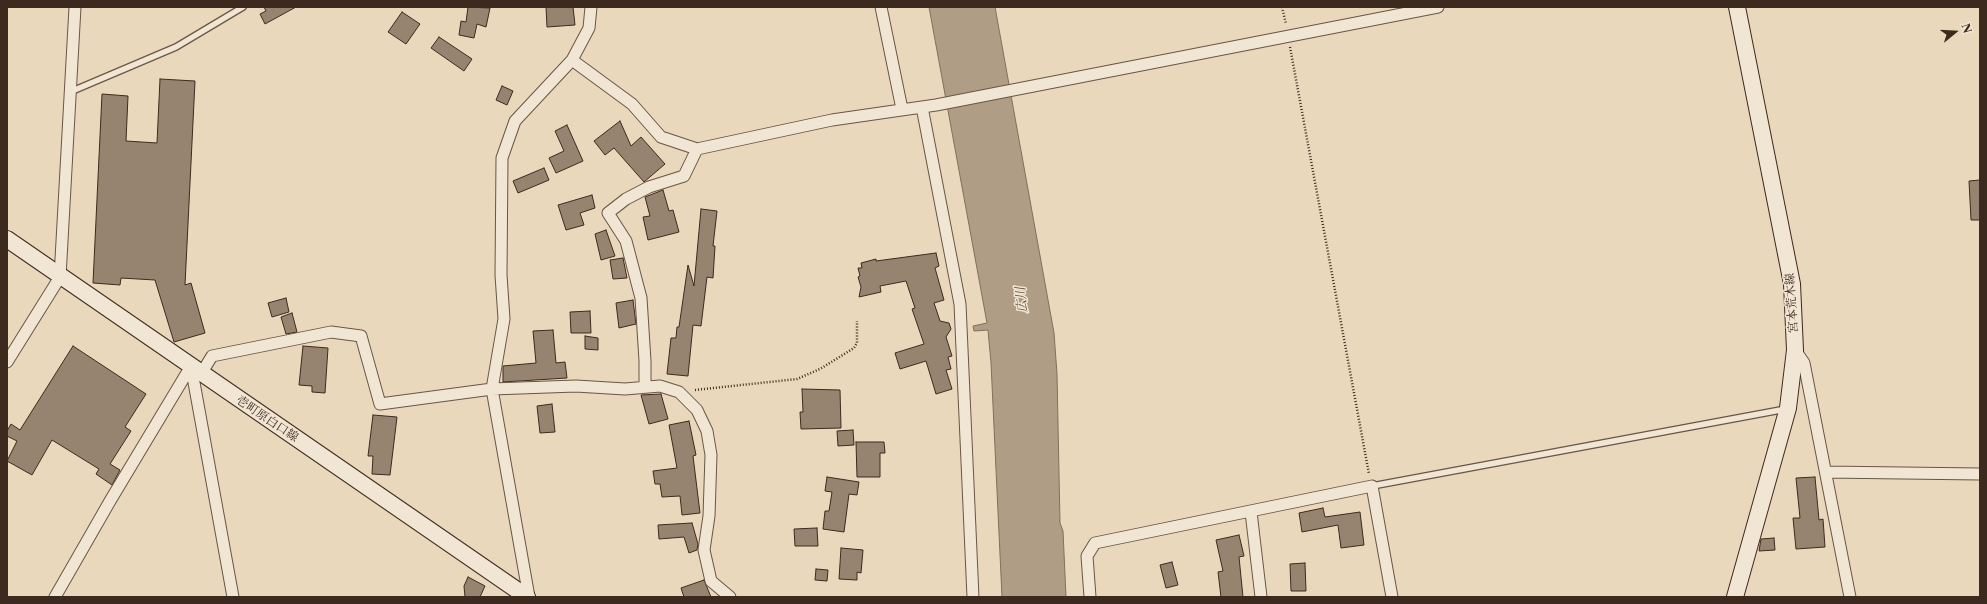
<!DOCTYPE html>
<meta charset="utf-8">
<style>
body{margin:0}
#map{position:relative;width:1987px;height:604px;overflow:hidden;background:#e9d8bc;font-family:"Libre Caslon Text",serif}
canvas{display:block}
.frame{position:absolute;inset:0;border:8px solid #3d2a1e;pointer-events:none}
.north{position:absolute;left:1935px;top:12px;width:40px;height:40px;-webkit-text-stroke:3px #f1e6d3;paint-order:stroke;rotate:72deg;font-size:11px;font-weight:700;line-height:16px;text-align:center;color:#3d2a1e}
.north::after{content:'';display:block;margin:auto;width:14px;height:18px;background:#3d2a1e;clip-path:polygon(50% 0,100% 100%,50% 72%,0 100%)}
</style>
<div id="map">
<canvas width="1987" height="604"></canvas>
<div class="frame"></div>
<div class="north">N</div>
</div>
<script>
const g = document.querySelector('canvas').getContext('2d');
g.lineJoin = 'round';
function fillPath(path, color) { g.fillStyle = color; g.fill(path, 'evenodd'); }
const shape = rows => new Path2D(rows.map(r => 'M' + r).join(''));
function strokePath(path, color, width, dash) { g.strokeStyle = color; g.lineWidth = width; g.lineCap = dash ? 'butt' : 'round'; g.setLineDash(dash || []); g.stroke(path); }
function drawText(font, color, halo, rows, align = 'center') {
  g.font = font + ' "Libre Caslon Text","Noto Serif JP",serif'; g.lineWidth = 3; g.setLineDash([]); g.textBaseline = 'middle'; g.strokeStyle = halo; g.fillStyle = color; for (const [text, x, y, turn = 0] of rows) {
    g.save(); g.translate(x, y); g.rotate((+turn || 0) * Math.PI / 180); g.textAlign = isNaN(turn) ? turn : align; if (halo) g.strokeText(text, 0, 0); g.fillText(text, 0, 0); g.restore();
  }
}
const water = shape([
 [929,7,995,7,1054,333,1057,374,1060,523,1063,531,1066,597,1002,597,991,363,988,330,974,331,973,326,987,323,929,7]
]);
fillPath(water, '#af9d86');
strokePath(water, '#816f5c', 1);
const building = shape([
 [264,7,296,7,265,24,260,14,266,11,264,7],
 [468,7,490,8,486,27,477,24,474,38,459,35,461,21,466,22,468,7],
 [546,7,573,7,575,25,547,27,546,7],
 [402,12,420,24,406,44,388,32,402,12],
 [439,37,472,59,464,71,431,48,439,37],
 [160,79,195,81,185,285,191,283,205,333,174,342,155,280,121,278,120,285,93,283,102,94,128,96,126,141,157,143,160,79],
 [502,86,513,91,507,105,496,100,502,86],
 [620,121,631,146,641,137,665,164,644,182,614,148,605,155,594,141,620,121],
 [567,125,583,161,556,173,549,158,564,151,555,131,567,125],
 [544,168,549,180,518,193,513,181,544,168],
 [1980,180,1980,220,1971,220,1969,181,1980,180],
 [663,190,669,211,673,210,679,232,648,240,643,217,650,216,645,197,663,190],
 [592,195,595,208,580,213,584,225,566,230,558,205,592,195],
 [701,209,717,211,713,246,715,246,713,278,707,277,701,326,693,325,688,376,667,374,671,338,676,338,677,327,679,327,688,265,694,286,701,209],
 [606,230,615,256,601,260,595,234,606,230],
 [936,253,939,266,935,268,944,300,934,303,940,321,949,323,951,329,946,337,952,356,948,357,951,369,946,370,952,389,936,394,926,361,900,369,895,353,924,344,912,309,915,308,906,281,880,286,881,292,859,297,861,287,858,277,860,276,858,268,862,268,861,263,876,259,876,261,936,253],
 [623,258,627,278,613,279,610,260,623,258],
 [286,298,289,312,272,317,268,303,286,298],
 [633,300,636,324,619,328,616,303,633,300],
 [590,311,591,333,571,333,570,312,590,311],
 [292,313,297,332,286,334,281,317,292,313],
 [553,330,556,363,565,362,567,378,503,382,503,366,536,363,533,331,553,330],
 [585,336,598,338,598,350,585,349,585,336],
 [73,346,146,394,125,427,131,431,110,464,120,470,112,485,96,474,99,469,52,440,32,475,7,461,17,441,7,436,7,431,11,424,20,430,73,346],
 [303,346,328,348,325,393,312,392,312,386,299,385,303,346],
 [802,389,840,390,841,428,801,429,800,412,803,412,802,389],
 [661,394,668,419,649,424,641,395,661,394],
 [552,404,555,432,540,433,537,406,552,404],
 [373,415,397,417,390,475,372,474,373,456,368,456,373,415],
 [689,421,696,455,693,456,700,513,682,515,680,496,662,497,660,484,655,484,653,471,677,468,669,425,689,421],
 [853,430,854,445,838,446,837,431,853,430],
 [856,442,884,442,885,453,880,453,880,477,857,477,856,442],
 [827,477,859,482,857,495,849,494,844,532,823,529,825,511,829,511,832,492,825,491,827,477],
 [1815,477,1819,520,1823,519,1825,547,1796,549,1793,518,1800,518,1796,478,1815,477],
 [1323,508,1325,517,1360,512,1364,545,1341,548,1338,525,1302,532,1299,513,1323,508],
 [692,523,698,544,697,550,689,553,684,537,659,539,658,525,692,523],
 [817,528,818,546,795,546,794,529,817,528],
 [1239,535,1244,556,1239,557,1243,597,1221,597,1218,572,1223,571,1216,540,1239,535],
 [1774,538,1775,550,1759,551,1761,539,1774,538],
 [841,548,863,550,861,573,857,572,857,580,839,579,841,548],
 [1172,562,1178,585,1166,588,1160,565,1172,562],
 [1305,563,1306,591,1291,591,1290,564,1305,563],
 [816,569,828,570,827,581,815,580,816,569],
 [468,577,485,586,480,597,465,597,464,586,468,577],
 [704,580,711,597,684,597,681,588,704,580]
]);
fillPath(building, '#968470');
strokePath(building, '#3d2a1e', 1);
const lane = shape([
 [70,92,176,47,243,7],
 [1372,486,1786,409]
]);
const street = shape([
 [881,7,902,109],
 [572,60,632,104,661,137,697,149,832,120,936,105,1438,7],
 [922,107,960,304,973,597],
 [1795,350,1804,363,1850,597],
 [7,362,60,277,75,7],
 [191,366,233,597],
 [201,374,212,356,331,332,361,336,380,404,492,389,576,386,625,389,660,386,679,392,697,410,707,431,711,455,709,516,704,550,711,581,730,597],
 [645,387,645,361,641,298,626,241,608,213,626,199,649,187,684,176,697,149],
 [1826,472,1980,474],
 [1251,512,1261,597],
 [55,597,110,501,191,366],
 [529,597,492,389,504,319,501,275,502,158,515,121,572,60,589,28,591,7],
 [1090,597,1087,556,1095,543,1372,486,1392,597]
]);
const secondary = shape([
 [7,239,527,597],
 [1735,597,1788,408,1795,350,1792,284,1737,7]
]);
strokePath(lane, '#685646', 8);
strokePath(street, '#685646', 13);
strokePath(secondary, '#3d2a1e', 18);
strokePath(shape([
 [1282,7,1286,24],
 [1290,47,1369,474],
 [695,390,797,379,820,369,854,348,857,343,857,321]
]), '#3d2a1e', 2.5, [1, 2]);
strokePath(lane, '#f1e6d3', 5.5);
strokePath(street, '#f1e6d3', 11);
strokePath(secondary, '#f1e6d3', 16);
drawText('12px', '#3d2a1e', '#f1e6d3', [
 ["宮本荒木線",1792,303,-94],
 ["壱町原白口線",267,419,34]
]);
drawText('italic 13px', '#5f4c3d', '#f1e6d3', [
 ["広川",1022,300,-96]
]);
</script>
